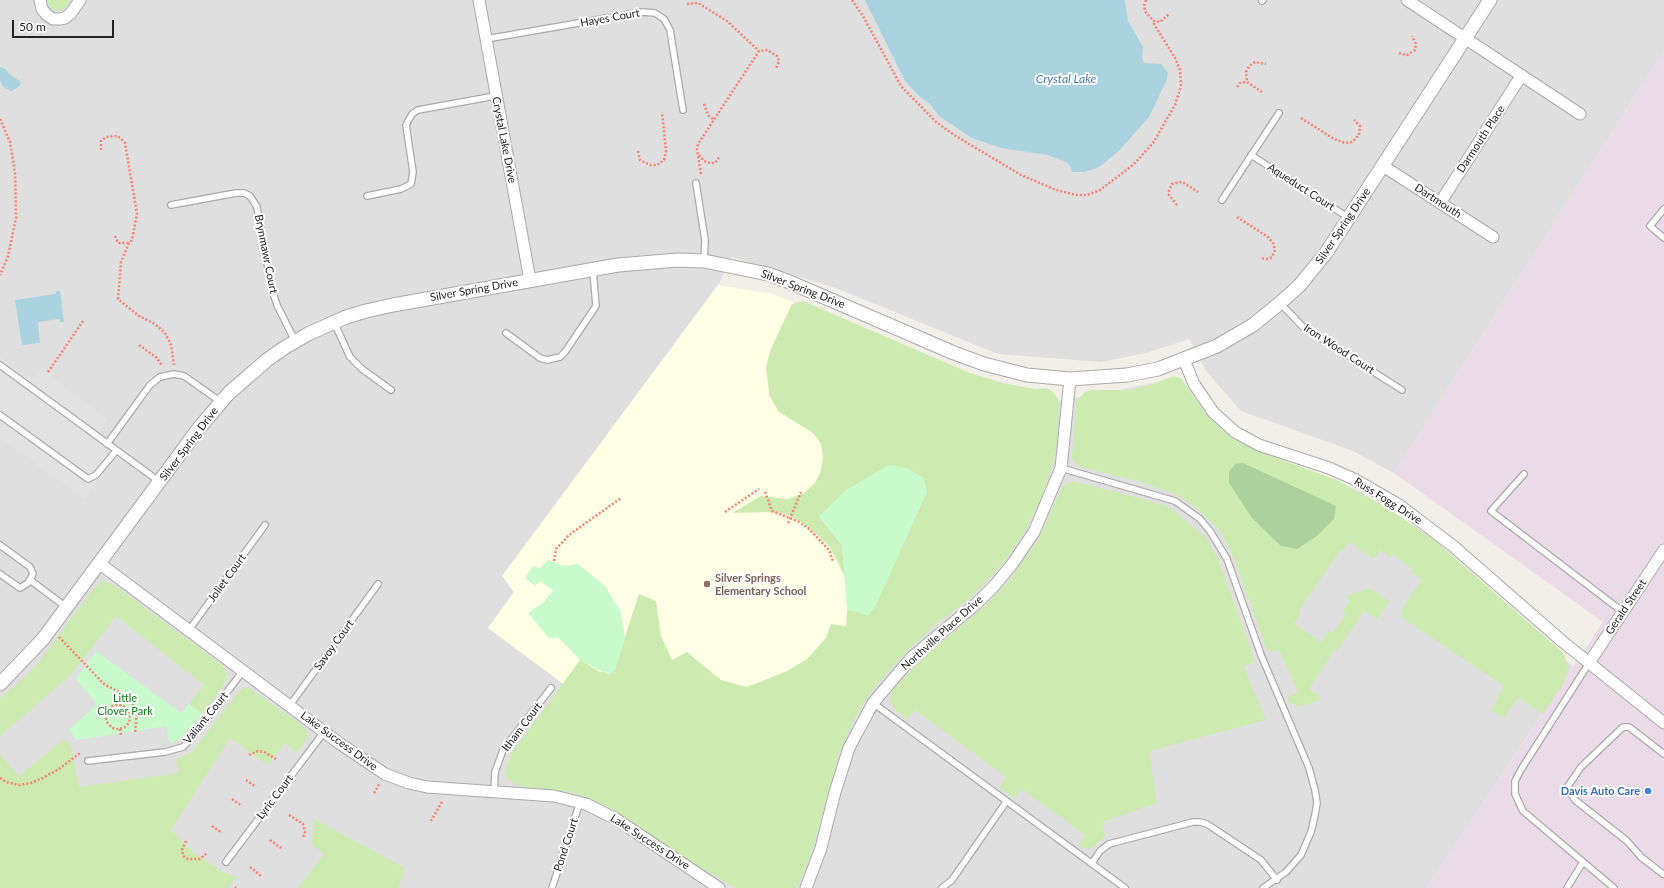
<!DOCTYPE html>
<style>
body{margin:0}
#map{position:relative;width:1664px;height:888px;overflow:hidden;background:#f2efe9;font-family:Lato,sans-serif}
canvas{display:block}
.scale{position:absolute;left:12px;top:20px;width:102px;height:18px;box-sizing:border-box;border:2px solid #222;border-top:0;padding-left:5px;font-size:12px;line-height:14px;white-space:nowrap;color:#222;-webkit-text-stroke:3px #fff;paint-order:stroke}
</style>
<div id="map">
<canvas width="1664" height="888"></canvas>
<div class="scale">50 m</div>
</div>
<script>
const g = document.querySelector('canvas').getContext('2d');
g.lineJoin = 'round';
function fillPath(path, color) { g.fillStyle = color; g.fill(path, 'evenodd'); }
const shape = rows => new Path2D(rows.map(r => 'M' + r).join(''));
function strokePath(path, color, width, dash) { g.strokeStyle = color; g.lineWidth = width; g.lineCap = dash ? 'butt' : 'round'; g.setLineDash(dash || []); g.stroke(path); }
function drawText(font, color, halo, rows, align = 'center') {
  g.font = font + ' Lato,sans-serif'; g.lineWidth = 4; g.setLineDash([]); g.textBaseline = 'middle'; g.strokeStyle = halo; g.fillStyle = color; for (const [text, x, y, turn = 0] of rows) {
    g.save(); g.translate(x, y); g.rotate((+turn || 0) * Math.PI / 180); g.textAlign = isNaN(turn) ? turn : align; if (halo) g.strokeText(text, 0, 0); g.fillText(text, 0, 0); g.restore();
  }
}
fillPath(shape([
 [0,0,1664,0,1664,51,1394,473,1353,451,1241,411,1207,372,1189,339,1146,353,1101,362,998,354,833,287,732,257,718,285,503,576,514,592,488,628,826,668,1042,404,1181,378,1205,413,1223,431,1240,443,1361,492,1416,527,1438,543,1573,667,1427,888,0,888]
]), '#e0dfdf');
fillPath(shape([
 [1664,51,1664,888,1427,888,1603,622,1394,473]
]), '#ebdbe8');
fillPath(shape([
 [718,285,773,294,977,382,839,672,766,888,566,686,488,628,514,592,502,576]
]), '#ffffe5');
fillPath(shape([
 [47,0,69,0,67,6,61,10,53,10,48,4],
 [803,301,970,373,1003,383,1035,389,1047,388,1054,393,1058,399,1059,406,1057,440,1055,456,1044,493,1027,527,1016,545,1003,563,971,597,936,624,908,650,872,690,853,721,839,754,812,852,797,888,735,888,662,843,614,810,590,798,566,791,519,786,506,777,506,770,510,755,516,747,580,660,600,672,614,670,639,594,656,601,661,636,672,660,687,652,721,680,747,687,787,671,807,659,826,638,831,624,846,626,847,609,868,615,927,492,819,516,842,545,845,577,830,547,805,524,788,515,769,512,732,513,761,496,788,499,804,493,815,483,821,471,823,457,821,444,813,433,779,412,769,395,768,383,766,367,770,351,792,304],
 [1174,376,1181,378,1205,413,1231,438,1266,454,1339,481,1389,509,1438,543,1561,651,1565,656,1567,665,1568,672,1565,681,1543,714,1518,697,1504,718,1491,710,1499,698,1498,697,1504,686,1401,617,1404,605,1422,580,1411,572,1413,569,1392,554,1390,557,1380,550,1374,559,1349,542,1343,550,1341,549,1299,610,1301,613,1294,624,1321,642,1329,631,1333,633,1346,613,1343,611,1350,600,1345,596,1370,588,1390,602,1377,619,1364,611,1337,651,1334,650,1309,689,1320,696,1320,700,1302,706,1298,706,1289,702,1288,697,1298,692,1279,650,1273,652,1267,650,1234,558,1221,531,1193,505,1175,494,1141,482,1080,467,1072,459,1076,405,1077,400,1085,392,1090,390,1131,390,1153,384],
 [1073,481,1161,504,1176,512,1206,538,1218,559,1255,661,1244,667,1266,720,1149,751,1157,803,1103,822,1105,836,1094,846,1087,849,1080,847,1079,844,1085,835,1022,789,1016,797,1012,797,1001,788,1001,785,1006,777,915,710,907,719,895,710,890,701,892,691,908,673,926,655,985,606,1009,581,1038,540,1063,486],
 [103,581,114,585,222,665,227,673,225,683,203,714,189,704,204,685,116,616,71,675,0,736,0,698,30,672,42,658,93,589],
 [245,687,252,690,303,726,306,730,308,737,299,751,296,752,285,743,268,765,230,738,171,830,194,853,225,873,237,877,228,888,0,888,0,755,19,776,64,739,71,746,79,787,179,773,176,759,191,753,238,693],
 [314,819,405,868,398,888,298,888,324,854,312,844]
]), '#cdebb0');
fillPath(shape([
 [1243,463,1336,506,1334,519,1317,536,1297,549,1281,546,1252,518,1229,483,1229,472,1235,464]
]), '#add19e');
fillPath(shape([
 [889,465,907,468,924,478,927,492,876,605,868,616,847,609,842,545,819,516,846,490],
 [548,560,564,566,578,564,605,586,621,612,625,639,615,670,609,675,580,660,559,638,549,638,528,613,544,602,553,590,540,581,535,586,525,578,533,566,540,568],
 [96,651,181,713,189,704,203,714,182,739,171,743,168,739,167,726,77,740,69,730,97,704,76,679]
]), '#c8facc');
fillPath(shape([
 [0,357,31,380,40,368,108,419,100,430,110,465,84,499,0,438]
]), '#e2e2e2');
fillPath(shape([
 [865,0,1125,0,1128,21,1143,47,1142,57,1144,63,1161,64,1168,73,1167,79,1149,117,1118,152,1099,167,1085,172,1072,172,1071,167,1066,162,1048,155,1001,148,972,138,939,116,930,104,919,96,905,81],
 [0,67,6,69,9,74,21,82,20,86,11,91,3,87,0,80],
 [56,291,60,291,64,322,60,322,59,319,38,322,40,343,22,345,15,300,56,294]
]), '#aad3df');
const service = shape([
 [1262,1,1263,0],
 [486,39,642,12,655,13,664,19,670,30,683,110],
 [1251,155,1349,218],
 [696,183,705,240,704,261],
 [367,196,401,189,411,184,413,172,406,125,412,114,418,110,495,96],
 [1222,200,1279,113],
 [171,205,236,193,244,193,250,196,257,207,272,290,277,305,295,341],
 [1664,209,1650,226,1664,238],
 [1280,303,1303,327,1402,390],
 [334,322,350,357,362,369,391,390],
 [506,333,540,358,547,360,560,357,565,352,596,306,593,270],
 [0,365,160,482],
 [0,415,88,479,96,475,116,451],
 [107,444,150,385,160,377,174,374,184,376,221,402],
 [1061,468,1175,501,1200,519,1210,531,1227,559,1261,655,1309,768,1315,790,1317,803,1315,815,1311,832,1301,855,1286,872,1263,888],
 [1524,474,1491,511,1623,612],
 [0,545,30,567,33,574,28,583,20,588,0,574],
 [30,580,66,607],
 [189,630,265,525],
 [1589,663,1522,768,1515,781,1515,794,1523,811,1614,888],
 [873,703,1125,888],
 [290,705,378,584],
 [88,761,165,752,183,747,194,735,243,671],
 [494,792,495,772,503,750,551,688],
 [226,862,324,732],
 [1092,863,1100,851,1109,844,1193,822,1200,822,1207,824,1261,860,1277,880],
 [1663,874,1641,857,1627,841,1575,800,1569,791,1568,786,1581,767,1623,727,1629,727,1664,754],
 [552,888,580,802],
 [942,888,952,880,1006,802],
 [1567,888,1583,862]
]);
const minor = shape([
 [40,0,42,9,47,15,53,19,60,19,65,18,71,13,80,0],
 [479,0,530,280],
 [1407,0,1580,114],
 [1383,166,1493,237],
 [1440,203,1521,76],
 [1184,360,1194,384,1213,412,1235,432,1259,445,1329,468,1354,479,1399,505,1453,546,1563,642,1664,723],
 [99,563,339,743,385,774,409,783,427,787,554,796,586,804,616,819,719,888],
 [1589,663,1664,550],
 [806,888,821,848,835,792,849,748,873,703,912,657,976,604,995,585,1013,563,1034,532,1061,468,1070,379]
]);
const tertiary = shape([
 [0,684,43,639,199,428,229,393,267,360,284,348,308,334,346,317,366,311,393,305,618,265,678,260,704,261,768,274,787,281,954,353,984,364,1027,375,1070,379,1127,375,1158,369,1217,346,1253,325,1280,303,1299,286,1326,253,1490,0]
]);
strokePath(service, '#a9a9a9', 8);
strokePath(minor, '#a9a9a9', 13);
strokePath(tertiary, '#a9a9a9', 15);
strokePath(shape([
 [852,0,863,16,901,86,936,122,954,135,1021,175,1056,190,1076,195,1087,195,1100,190,1133,165,1153,143,1175,105,1181,86,1180,70,1175,58,1154,24,1154,21],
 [1146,0,1144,6,1146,13,1154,21,1160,22,1169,14],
 [687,4,698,3,727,21,759,51],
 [1399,53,1407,55,1415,50,1416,44,1412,36],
 [1237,87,1240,83,1247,82],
 [1262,92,1247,82,1246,72,1249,66,1255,62,1266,64],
 [704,104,708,115,714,120],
 [1301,118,1334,139,1345,143,1352,142,1359,135,1360,126,1354,120],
 [0,119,10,142,15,173,16,218,8,256,0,275],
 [101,150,101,141,106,137,118,136,125,143,137,214,132,240,129,243,121,262,118,299,139,316,155,324,165,333,171,345,174,365],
 [638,151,640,160,650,165,657,165,664,160,666,151,662,112],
 [699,155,704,161,710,163,715,163,720,156],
 [701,174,697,150,698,144,759,51,767,50,777,56,779,61,776,69],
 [1177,205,1169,195,1169,190,1172,184,1180,182,1184,183,1198,192],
 [1237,217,1268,237,1273,243,1275,250,1272,257,1268,259,1260,258],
 [115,236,118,243,129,243],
 [139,345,157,358,162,366],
 [48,372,83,321],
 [765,492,772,511,799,522,808,528,829,550,833,561],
 [725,512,759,489],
 [788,523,801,492],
 [554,561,556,549,569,535,621,498],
 [59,637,105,685,124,694,132,703,137,710,135,733],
 '106 717a12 12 0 1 1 24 0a12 12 0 1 1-24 0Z',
 [120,729,121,736],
 [249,755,258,751,264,752,276,759],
 [0,778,6,782,19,785,31,783,43,778,59,769,80,753],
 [246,780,256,787],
 [374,793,380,783],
 [232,799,242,806],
 [289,815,303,824,305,832,303,838],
 [431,821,443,800],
 [212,826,222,833],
 [270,840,281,848],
 [186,841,182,850,183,856,188,859,200,859,207,853],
 [250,867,261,876],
 [235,887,236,888]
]), '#fa8072', 2.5, [2, 2]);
strokePath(service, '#fff', 5.5);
strokePath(minor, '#fff', 11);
strokePath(tertiary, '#fff', 13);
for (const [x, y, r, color] of [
 [707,584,4,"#8d6e63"],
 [1648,791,4,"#3f7fe0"]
]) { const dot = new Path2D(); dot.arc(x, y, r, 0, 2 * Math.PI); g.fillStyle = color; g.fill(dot); strokePath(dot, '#fff', 1.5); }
drawText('11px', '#222', '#fff', [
 ["Hayes Court",610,18,-10],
 ["Darmouth Place",1481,139,-57],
 ["Crystal Lake Drive",504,140,79],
 ["Aqueduct Court",1301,187,33],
 ["Dartmouth",1438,201,33],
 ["Silver Spring Drive",1343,226,-56],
 ["Brynmawr Court",266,254,79],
 ["Silver Spring Drive",803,289,21],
 ["Silver Spring Drive",474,290,-10],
 ["Iron Wood Court",1339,349,33],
 ["Silver Spring Drive",189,444,-53],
 ["Russ Fogg Drive",1388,501,32],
 ["Joliet Court",227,578,-54],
 ["Gerald Street",1626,607,-56],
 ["Northville Place Drive",942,633,-42],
 ["Savoy Court",334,645,-54],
 ["Valiant Court",206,718,-51],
 ["Itham Court",522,727,-53],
 ["Lake Success Drive",339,741,36],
 ["Lyric Court",275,797,-53],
 ["Lake Success Drive",650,842,33],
 ["Pond Court",566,845,-72]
]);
drawText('bold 11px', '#785e54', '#fff', [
 ["Silver Springs",715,578],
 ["Elementary School",715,591]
], 'left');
drawText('11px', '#0c8416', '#fff', [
 ["Little",125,698],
 ["Clover Park",125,711]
]);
drawText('bold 11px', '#366cbe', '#fff', [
 ["Davis Auto Care",1640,791]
], 'right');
drawText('italic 12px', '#4a7aab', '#fff', [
 ["Crystal Lake",1066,79]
]);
</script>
